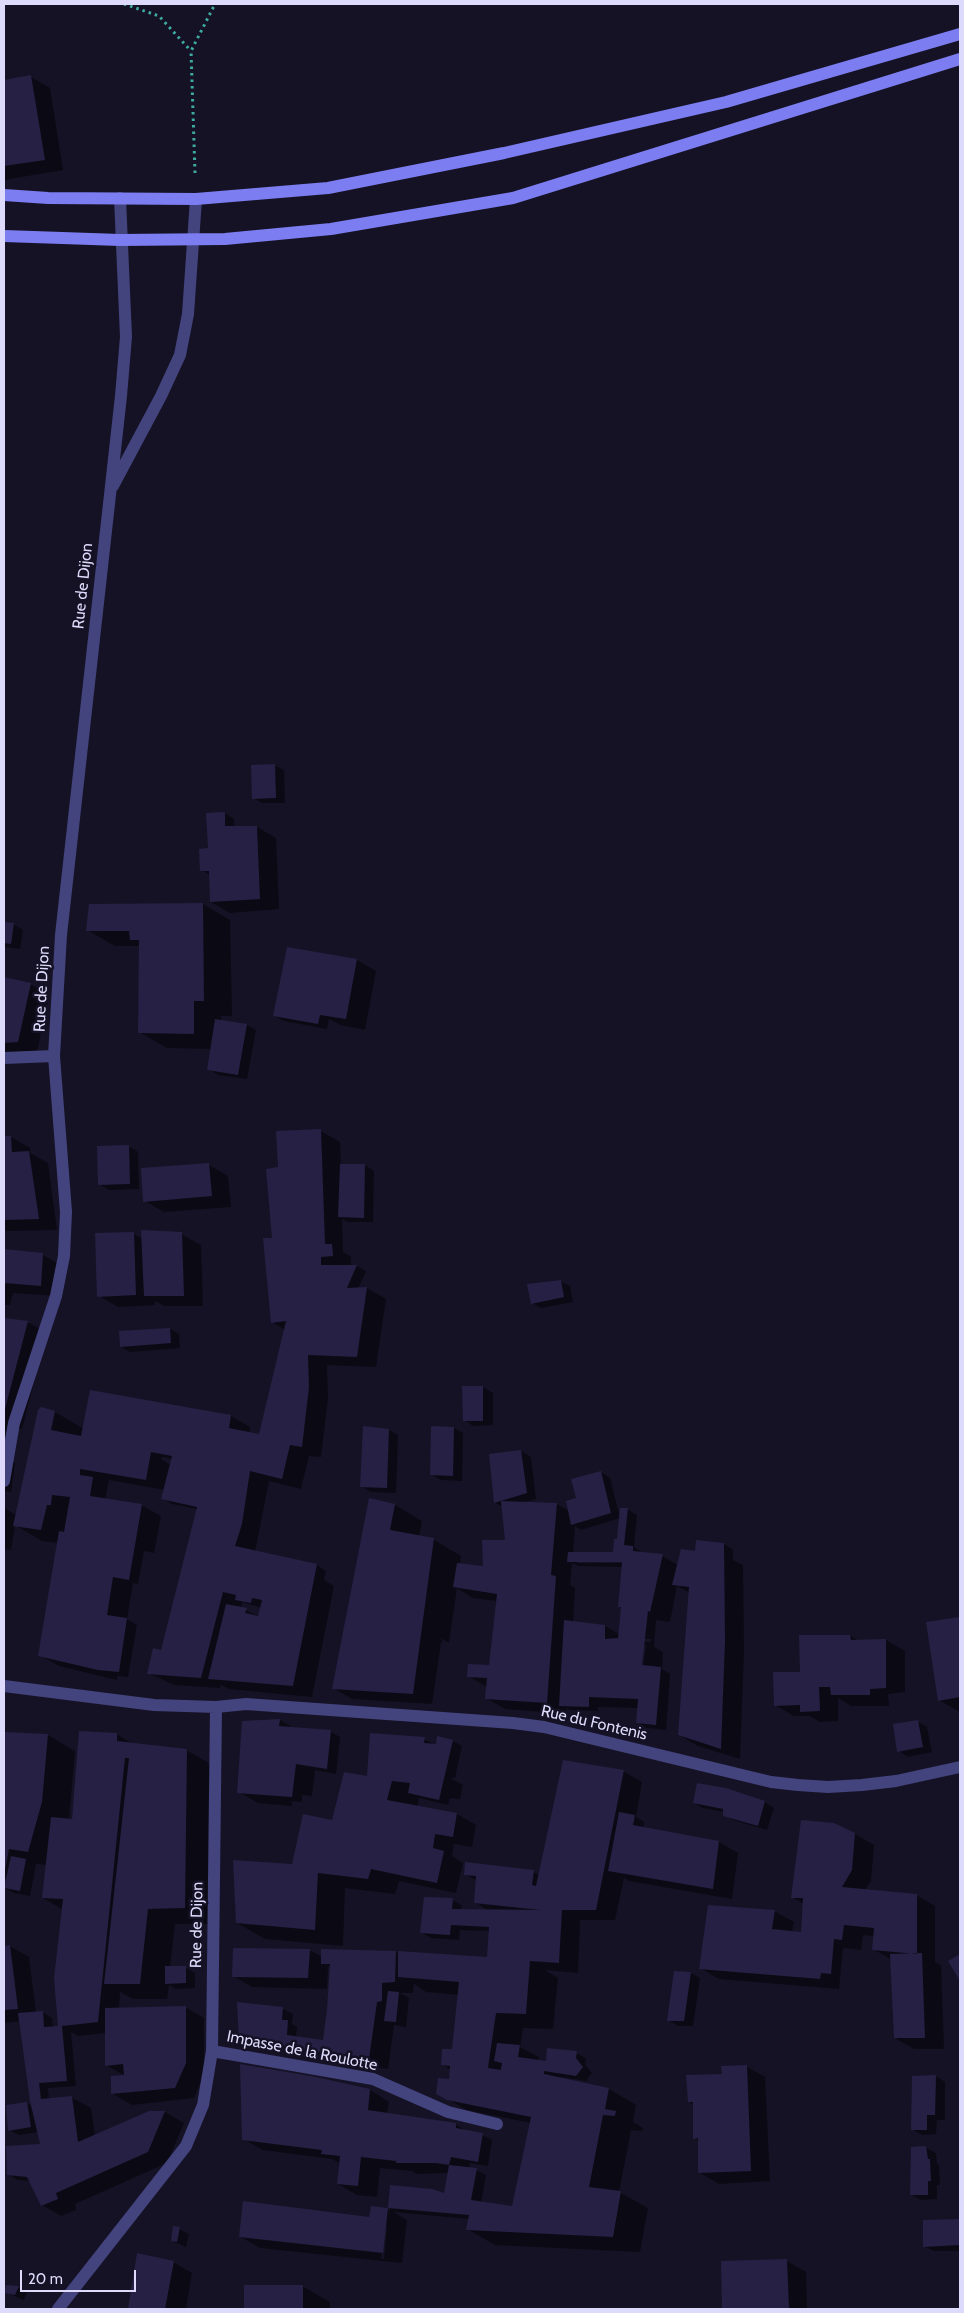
<!DOCTYPE html>
<style>
body{margin:0}
#map{position:relative;width:964px;height:2313px;overflow:hidden;background:#151225;font-family:Cabin,sans-serif}
canvas{display:block}
.frame{position:absolute;inset:0;border:5px solid #dddafb;pointer-events:none}
.scale{position:absolute;left:20px;top:2270px;width:116px;height:22px;box-sizing:border-box;border:2px solid #dddafb;border-top:0;padding-left:6px;font-size:15px;line-height:18px;white-space:nowrap;color:#dddafb;-webkit-text-stroke:4px #151225;paint-order:stroke}
</style>
<div id="map">
<canvas width="964" height="2313"></canvas>
<div class="frame"></div>
<div class="scale">20 m</div>
</div>
<script>
const g = document.querySelector('canvas').getContext('2d');
g.lineJoin = 'round';
function fillPath(path, color) { g.fillStyle = color; g.fill(path, 'evenodd'); }
const shape = rows => new Path2D(rows.map(r => 'M' + r).join(''));
function strokePath(path, color, width, dash) { g.strokeStyle = color; g.lineWidth = width; g.lineCap = dash ? 'butt' : 'round'; g.setLineDash(dash || []); g.stroke(path); }
function drawText(font, color, halo, rows, align = 'center') {
  g.font = font + ' Cabin,sans-serif'; g.lineWidth = 5; g.setLineDash([]); g.textBaseline = 'middle'; g.strokeStyle = halo; g.fillStyle = color; for (const [text, x, y, turn = 0] of rows) {
    g.save(); g.translate(x, y); g.rotate((+turn || 0) * Math.PI / 180); g.textAlign = isNaN(turn) ? turn : align; if (halo) g.strokeText(text, 0, 0); g.fillText(text, 0, 0); g.restore();
  }
}
fillPath(shape([
 [31,77,50,88,63,170,4,180,4,81],
 [274,765,284,770,285,803,262,803,253,798],
 [225,813,234,819,234,828,257,827,276,838,279,909,230,913,211,902,210,875,201,870],
 [203,904,230,920,232,1016,221,1016,221,1021,247,1025,256,1030,247,1079,218,1075,208,1069,212,1049,167,1048,139,1032,140,946,115,946,87,930],
 [4,923,13,924,23,930,20,949,4,947],
 [288,948,357,960,376,971,365,1030,341,1025,329,1019,327,1029,284,1021,274,1016],
 [4,979,30,984,49,995,37,1052,4,1054],
 [4,1128,5,1138,11,1137,30,1148,30,1153,48,1163,57,1230,7,1231,4,1229],
 [321,1131,340,1142,341,1165,365,1165,374,1171,373,1222,348,1222,342,1219,343,1252,351,1257,351,1266,357,1266,366,1271,358,1289,367,1288,386,1299,376,1367,327,1365,328,1398,321,1457,309,1456,301,1489,269,1481,255,1552,317,1565,326,1571,324,1580,334,1586,312,1697,229,1689,221,1685,220,1688,174,1685,148,1673,161,1651,197,1509,172,1504,163,1498,165,1490,109,1480,105,1500,141,1505,161,1516,154,1553,144,1551,138,1584,133,1583,127,1619,137,1625,128,1677,117,1676,117,1680,59,1666,40,1655,58,1543,42,1541,15,1525,11,1550,4,1549,4,1508,16,1515,41,1408,55,1412,84,1429,91,1392,231,1416,250,1427,249,1434,260,1436,285,1330,272,1322,274,1240,279,1169],
 [162,1457,173,1459,171,1465,161,1459],
 [242,1602,262,1608,260,1617,241,1608],
 [128,1146,138,1152,139,1189,109,1190,100,1185],
 [209,1165,228,1176,231,1207,164,1212,145,1201],
 [134,1234,143,1239,181,1234,201,1245,203,1306,165,1306,155,1301,155,1305,118,1307,99,1296],
 [4,1250,43,1255,62,1266,59,1296,13,1293,10,1305,4,1305],
 [560,1281,570,1286,573,1302,541,1308,532,1303],
 [4,1319,28,1322,47,1333,22,1429,11,1428,9,1437,4,1436],
 [170,1329,179,1334,180,1348,130,1352,121,1347],
 [464,1387,483,1387,493,1393,493,1425,473,1426,464,1420],
 [364,1428,389,1430,398,1435,396,1493,371,1492,361,1486],
 [454,1428,463,1433,462,1481,441,1480,432,1475],
 [521,1451,531,1457,536,1499,522,1503,557,1504,569,1511,601,1472,610,1478,620,1518,581,1530,575,1526,573,1553,615,1553,627,1509,637,1515,634,1547,645,1554,662,1556,678,1565,696,1551,724,1544,733,1550,733,1560,743,1565,744,1652,740,1759,698,1746,679,1735,690,1593,677,1586,670,1622,656,1620,654,1647,663,1652,662,1669,670,1674,666,1730,647,1728,637,1722,639,1708,598,1707,598,1711,570,1710,567,1708,566,1714,505,1709,486,1698,487,1687,468,1676,490,1666,497,1601,473,1598,457,1588,449,1643,441,1638,443,1643,441,1642,432,1704,352,1699,333,1688,395,1505,422,1521,419,1537,434,1540,461,1556,460,1564,484,1568,507,1541,503,1507,495,1503],
 [577,1560,629,1561,622,1563,577,1563],
 [572,1563,578,1566,623,1567,619,1606,622,1608,619,1634,605,1626,573,1622,575,1588,570,1585],
 [627,1638,651,1639,651,1642,627,1640],
 [643,1644,646,1645,643,1666,641,1666],
 [4,1457,15,1463,11,1492,4,1491],
 [960,1618,960,1711,958,1711,939,1700,928,1623],
 [850,1636,859,1641,886,1640,905,1651,905,1692,888,1694,889,1706,851,1706,838,1698,838,1721,820,1722,810,1716,794,1716,775,1705,801,1673],
 [280,1720,295,1729,331,1732,340,1737,336,1774,315,1770,312,1796,302,1795,302,1802,292,1801,292,1806,258,1803,239,1792],
 [918,1722,927,1727,932,1752,908,1757,899,1751],
 [6,1733,48,1735,75,1751,69,1820,72,1820,80,1733,116,1734,133,1744,186,1750,214,1766,212,1924,175,1924,170,1967,185,1967,195,1973,195,1988,176,1989,169,1985,167,1999,133,1999,120,1992,119,2009,185,2007,204,2018,204,2074,194,2098,132,2105,113,2094,125,2076,106,2065,106,2033,78,2036,71,2032,76,2086,48,2088,49,2100,71,2097,91,2108,95,2136,149,2112,165,2112,184,2123,167,2163,75,2204,76,2210,61,2216,42,2205,31,2181,18,2180,8,2174,40,2145,38,2132,19,2135,9,2130,27,2103,33,2107,20,2021,4,2023,4,1947,10,1946,29,1957,36,2013,42,2012,52,2018,53,2028,59,2027,62,1909,43,1898,47,1865,36,1864,30,1896,14,1893,5,1888,7,1879,4,1878,4,1754],
 [424,1739,437,1746,453,1741,462,1746,455,1778,450,1778,463,1785,460,1799,450,1798,448,1805,419,1798,417,1807,457,1814,476,1825,472,1847,454,1844,452,1856,463,1863,456,1893,399,1881,395,1894,345,1888,343,1946,265,1939,237,1923,298,1865,332,1822,373,1779],
 [623,1771,642,1782,636,1817,644,1822,643,1828,719,1842,738,1853,732,1899,629,1881,624,1878,615,1920,580,1920,578,1973,545,1970,558,1978,553,2029,523,2028,520,2047,539,2057,538,2061,547,2062,576,2053,586,2058,585,2065,592,2073,586,2081,561,2077,561,2079,609,2089,636,2105,633,2122,643,2128,642,2131,631,2130,619,2192,648,2208,640,2252,495,2245,467,2229,469,2219,393,2212,407,2220,402,2263,260,2248,241,2237,370,2218,388,2209,390,2211,391,2187,445,2195,449,2173,417,2174,412,2171,380,2168,377,2197,357,2195,338,2184,341,2164,332,2159,263,2150,243,2139,370,2090,389,2102,387,2114,455,2124,468,2132,482,2135,492,2140,488,2166,470,2163,469,2169,476,2170,486,2175,481,2203,513,2208,531,2123,467,2110,437,2093,450,2080,451,2070,442,2064,457,2050,459,1995,426,1992,414,1984,413,1993,400,1993,409,1998,406,2027,394,2025,388,2069,342,2063,332,2057,250,2045,240,2040,239,2003,283,2009,293,2014,292,2024,297,2027,296,2038,324,2042,331,1968,328,1966,327,1989,252,1987,233,1976,309,1950,323,1957,396,1952,399,1954,493,1959,490,1931,460,1930,459,1940,431,1938,422,1933,452,1900,462,1905,461,1910,489,1911,475,1902,477,1881,465,1874,533,1872,540,1875],
 [385,2227,387,2227,384,2259,381,2259],
 [726,1790,765,1802,774,1808,767,1830,733,1820,724,1815,724,1812,703,1808,694,1803],
 [855,1834,874,1845,871,1881,865,1890,916,1895,935,1906,935,1962,941,1965,944,2049,914,2049,895,2038,892,1960,873,1949,874,1936,863,1935,861,1950,843,1948,839,1989,719,1979,700,1968,774,1911,794,1922,792,1932,802,1933,804,1904,792,1897],
 [675,1972,691,1973,700,1978,693,2026,678,2026,668,2020],
 [746,2066,765,2077,770,2181,719,2184,700,2173,699,2141,695,2138,695,2105,689,2102,723,2075],
 [936,2076,945,2082,945,2120,937,2120,936,2134,922,2135,912,2129],
 [926,2148,936,2153,937,2164,939,2165,940,2185,937,2185,937,2199,921,2200,912,2195],
 [960,2220,960,2251,934,2251,924,2246,924,2221],
 [174,2227,189,2234,186,2247,172,2241],
 [138,2255,173,2262,192,2273,186,2309,129,2309],
 [787,2261,806,2272,807,2309,724,2309,723,2262],
 [302,2286,330,2302,330,2309,246,2309,245,2287],
 [18,2287,27,2292,24,2300,5,2292]
]), '#0007');
fillPath(shape([
 [31,75,45,160,4,166,4,80],
 [275,764,276,798,252,799,251,765],
 [225,812,225,826,257,826,260,899,210,902,209,871,200,871,199,849,208,848,206,813],
 [203,903,204,1001,194,1001,194,1034,138,1033,139,940,130,940,129,931,86,931,89,904],
 [4,922,14,923,11,944,4,943],
 [287,947,357,959,346,1019,320,1015,318,1024,273,1016],
 [4,977,31,983,18,1042,4,1043],
 [215,1019,247,1024,238,1075,207,1070],
 [321,1129,325,1244,332,1244,333,1256,321,1257,321,1265,357,1265,347,1288,367,1287,357,1357,308,1355,309,1387,302,1447,290,1445,282,1479,250,1471,242,1524,235,1546,317,1564,293,1686,208,1679,226,1604,247,1608,245,1613,258,1616,262,1600,252,1598,251,1603,235,1600,236,1595,223,1592,201,1678,147,1674,153,1648,161,1650,197,1507,161,1499,172,1456,151,1452,146,1480,80,1469,80,1475,93,1477,90,1496,142,1504,129,1580,113,1577,107,1615,127,1618,119,1672,98,1670,38,1656,59,1531,64,1532,70,1497,52,1495,51,1505,47,1505,41,1530,13,1526,38,1410,41,1407,55,1411,51,1430,81,1436,90,1390,231,1415,229,1428,259,1434,286,1321,271,1323,263,1238,272,1238,266,1169,278,1167,276,1131],
 [4,1136,11,1136,12,1152,29,1151,39,1219,4,1220],
 [129,1145,130,1184,98,1185,97,1146],
 [209,1163,212,1196,143,1202,141,1168],
 [340,1164,365,1164,364,1218,338,1217],
 [141,1230,182,1232,184,1296,144,1296],
 [134,1232,136,1295,97,1297,95,1233],
 [4,1249,43,1253,41,1286,4,1283],
 [561,1280,564,1297,531,1304,527,1284],
 [4,1318,28,1321,4,1413],
 [170,1328,171,1343,120,1347,119,1331],
 [462,1386,483,1386,483,1421,463,1421],
 [363,1426,389,1429,387,1488,360,1487],
 [431,1426,454,1427,453,1476,430,1475],
 [521,1450,527,1493,494,1503,489,1454],
 [601,1471,611,1513,571,1525,566,1501,576,1498,571,1479],
 [369,1498,395,1504,390,1530,434,1538,413,1694,332,1689],
 [501,1501,557,1503,551,1575,556,1576,547,1703,485,1699,487,1678,467,1677,468,1664,489,1665,497,1594,453,1587,457,1563,483,1566,482,1540,505,1540],
 [620,1508,628,1508,624,1545,633,1546,633,1551,663,1554,650,1612,648,1611,642,1665,661,1667,656,1725,636,1723,638,1699,589,1697,589,1707,559,1706,564,1620,605,1625,605,1639,618,1638,621,1607,618,1607,622,1562,567,1562,568,1552,613,1552,614,1539,617,1539],
 [696,1540,724,1543,725,1641,721,1749,678,1735,689,1587,672,1585,681,1549,695,1551],
 [960,1617,960,1697,938,1701,926,1622],
 [799,1635,850,1635,851,1640,886,1639,886,1688,870,1689,870,1695,831,1695,830,1687,819,1687,820,1711,800,1712,800,1705,774,1706,773,1672,800,1672],
 [280,1719,279,1726,331,1730,327,1769,296,1764,292,1797,237,1793,242,1721],
 [918,1720,923,1747,897,1752,893,1724],
 [79,1731,117,1733,117,1741,187,1749,185,1908,148,1909,140,1984,104,1984,129,1758,125,1758,98,2022,62,2026,67,2081,39,2083,41,2099,72,2096,78,2142,149,2111,165,2111,148,2152,56,2193,58,2199,41,2206,27,2177,7,2175,6,2146,40,2144,30,2101,18,2013,43,2011,44,2027,58,2026,54,1978,63,1899,42,1898,51,1817,72,1819],
 [5,1732,48,1734,42,1802,28,1852,9,1849,5,1870],
 [370,1733,425,1737,424,1743,436,1744,437,1736,453,1740,439,1800,408,1793,410,1783,392,1781,387,1800,457,1813,453,1837,435,1834,433,1848,444,1851,437,1883,371,1869,368,1879,318,1873,315,1930,236,1923,233,1860,292,1864,303,1814,332,1820,344,1772,367,1776],
 [563,1760,624,1770,596,1910,562,1910,559,1963,530,1961,526,2014,496,2013,488,2068,501,2070,502,2063,494,2061,497,2043,520,2045,518,2057,546,2061,547,2048,577,2051,576,2058,583,2067,576,2076,544,2071,544,2074,609,2088,605,2109,616,2111,615,2116,603,2115,589,2187,621,2191,613,2237,466,2230,469,2215,388,2208,390,2185,432,2189,444,2193,449,2165,477,2168,471,2200,512,2206,531,2117,447,2100,436,2094,438,2078,449,2079,450,2066,441,2065,442,2049,452,2049,459,1982,398,1977,398,1951,487,1957,489,1927,451,1925,450,1935,420,1933,424,1897,453,1898,452,1909,540,1910,474,1903,476,1876,464,1875,465,1862,534,1870,532,1885,536,1886],
 [697,1783,726,1788,765,1801,758,1826,723,1816,723,1809,693,1803],
 [619,1812,635,1815,633,1825,719,1841,713,1889,608,1871],
 [801,1820,834,1823,855,1833,852,1870,842,1887,917,1894,917,1954,872,1950,874,1928,844,1925,842,1940,834,1939,831,1974,821,1973,820,1979,699,1969,708,1905,775,1910,772,1929,801,1932,803,1898,791,1898],
 [11,1856,26,1859,20,1891,4,1888],
 [10,1945,18,2009,4,2010,4,1946],
 [233,1948,310,1949,308,1978,232,1977],
 [321,1949,396,1951,395,1982,382,1983,382,2001,377,2002,369,2059,239,2040,237,2002,283,2007,282,2020,288,2020,287,2035,323,2040,327,2009,330,1964,321,1964],
 [922,1953,925,2038,894,2038,890,1954],
 [960,1954,960,1981,948,1961],
 [165,1966,186,1966,186,1983,165,1984],
 [674,1971,691,1972,684,2021,667,2021],
 [388,1991,399,1992,396,2022,384,2021],
 [186,2006,186,2063,175,2088,111,2094,111,2076,124,2075,123,2064,105,2066,105,2008],
 [240,2064,316,2077,370,2089,368,2110,456,2123,456,2128,483,2133,478,2162,451,2157,449,2165,436,2163,396,2163,396,2161,361,2157,358,2186,337,2184,340,2156,321,2154,322,2150,242,2140],
 [747,2065,751,2171,698,2173,698,2138,693,2139,693,2102,688,2102,686,2075,722,2074,721,2066],
 [936,2075,935,2115,927,2115,927,2130,911,2130,912,2076],
 [27,2102,31,2127,8,2131,6,2105],
 [926,2146,928,2159,930,2159,931,2181,928,2181,928,2195,910,2195,911,2147],
 [243,2201,369,2217,371,2206,388,2208,383,2253,239,2237],
 [960,2219,960,2245,923,2247,923,2220],
 [173,2226,180,2227,177,2242,171,2241],
 [137,2253,174,2261,165,2309,128,2309],
 [787,2259,789,2309,722,2309,721,2261],
 [6,2285,19,2286,15,2295,4,2293],
 [244,2285,303,2285,303,2309,244,2309]
]), '#262044');
strokePath(shape([
 [124,4,159,16,191,51],
 [195,173,191,51,215,4]
]), '#3eaba1', 3, [2.5, 4]);
strokePath(shape([
 [212,2051,373,2079,448,2112,497,2124]
]), '#43437e', 12);
strokePath(shape([
 [113,486,161,396,180,355,188,314,196,199],
 [4,1058,54,1056],
 [4,1481,14,1423,56,1296,64,1256,66,1212,54,1056,61,935,121,396,126,337,120,198],
 [4,1686,154,1705,216,1707,212,2051,203,2105,186,2146,58,2309],
 [216,1707,246,1704,513,1723,544,1727,771,1782,798,1785,828,1787,862,1785,896,1781,960,1767]
]), '#43437e', 12);
strokePath(shape([
 [4,195,48,198,196,199,328,188,504,153,726,102,960,34],
 [4,236,120,240,225,239,331,229,513,198,960,59]
]), '#7c7df0', 12);
drawText('16px', '#dddafb', '#151225', [
 ["Rue de Dijon",83,586,-84],
 ["Rue de Dijon",42,989,-87],
 ["Rue du Fontenis",594,1723,13],
 ["Rue de Dijon",197,1925,-89],
 ["Impasse de la Roulotte",302,2051,11]
]);
</script>
